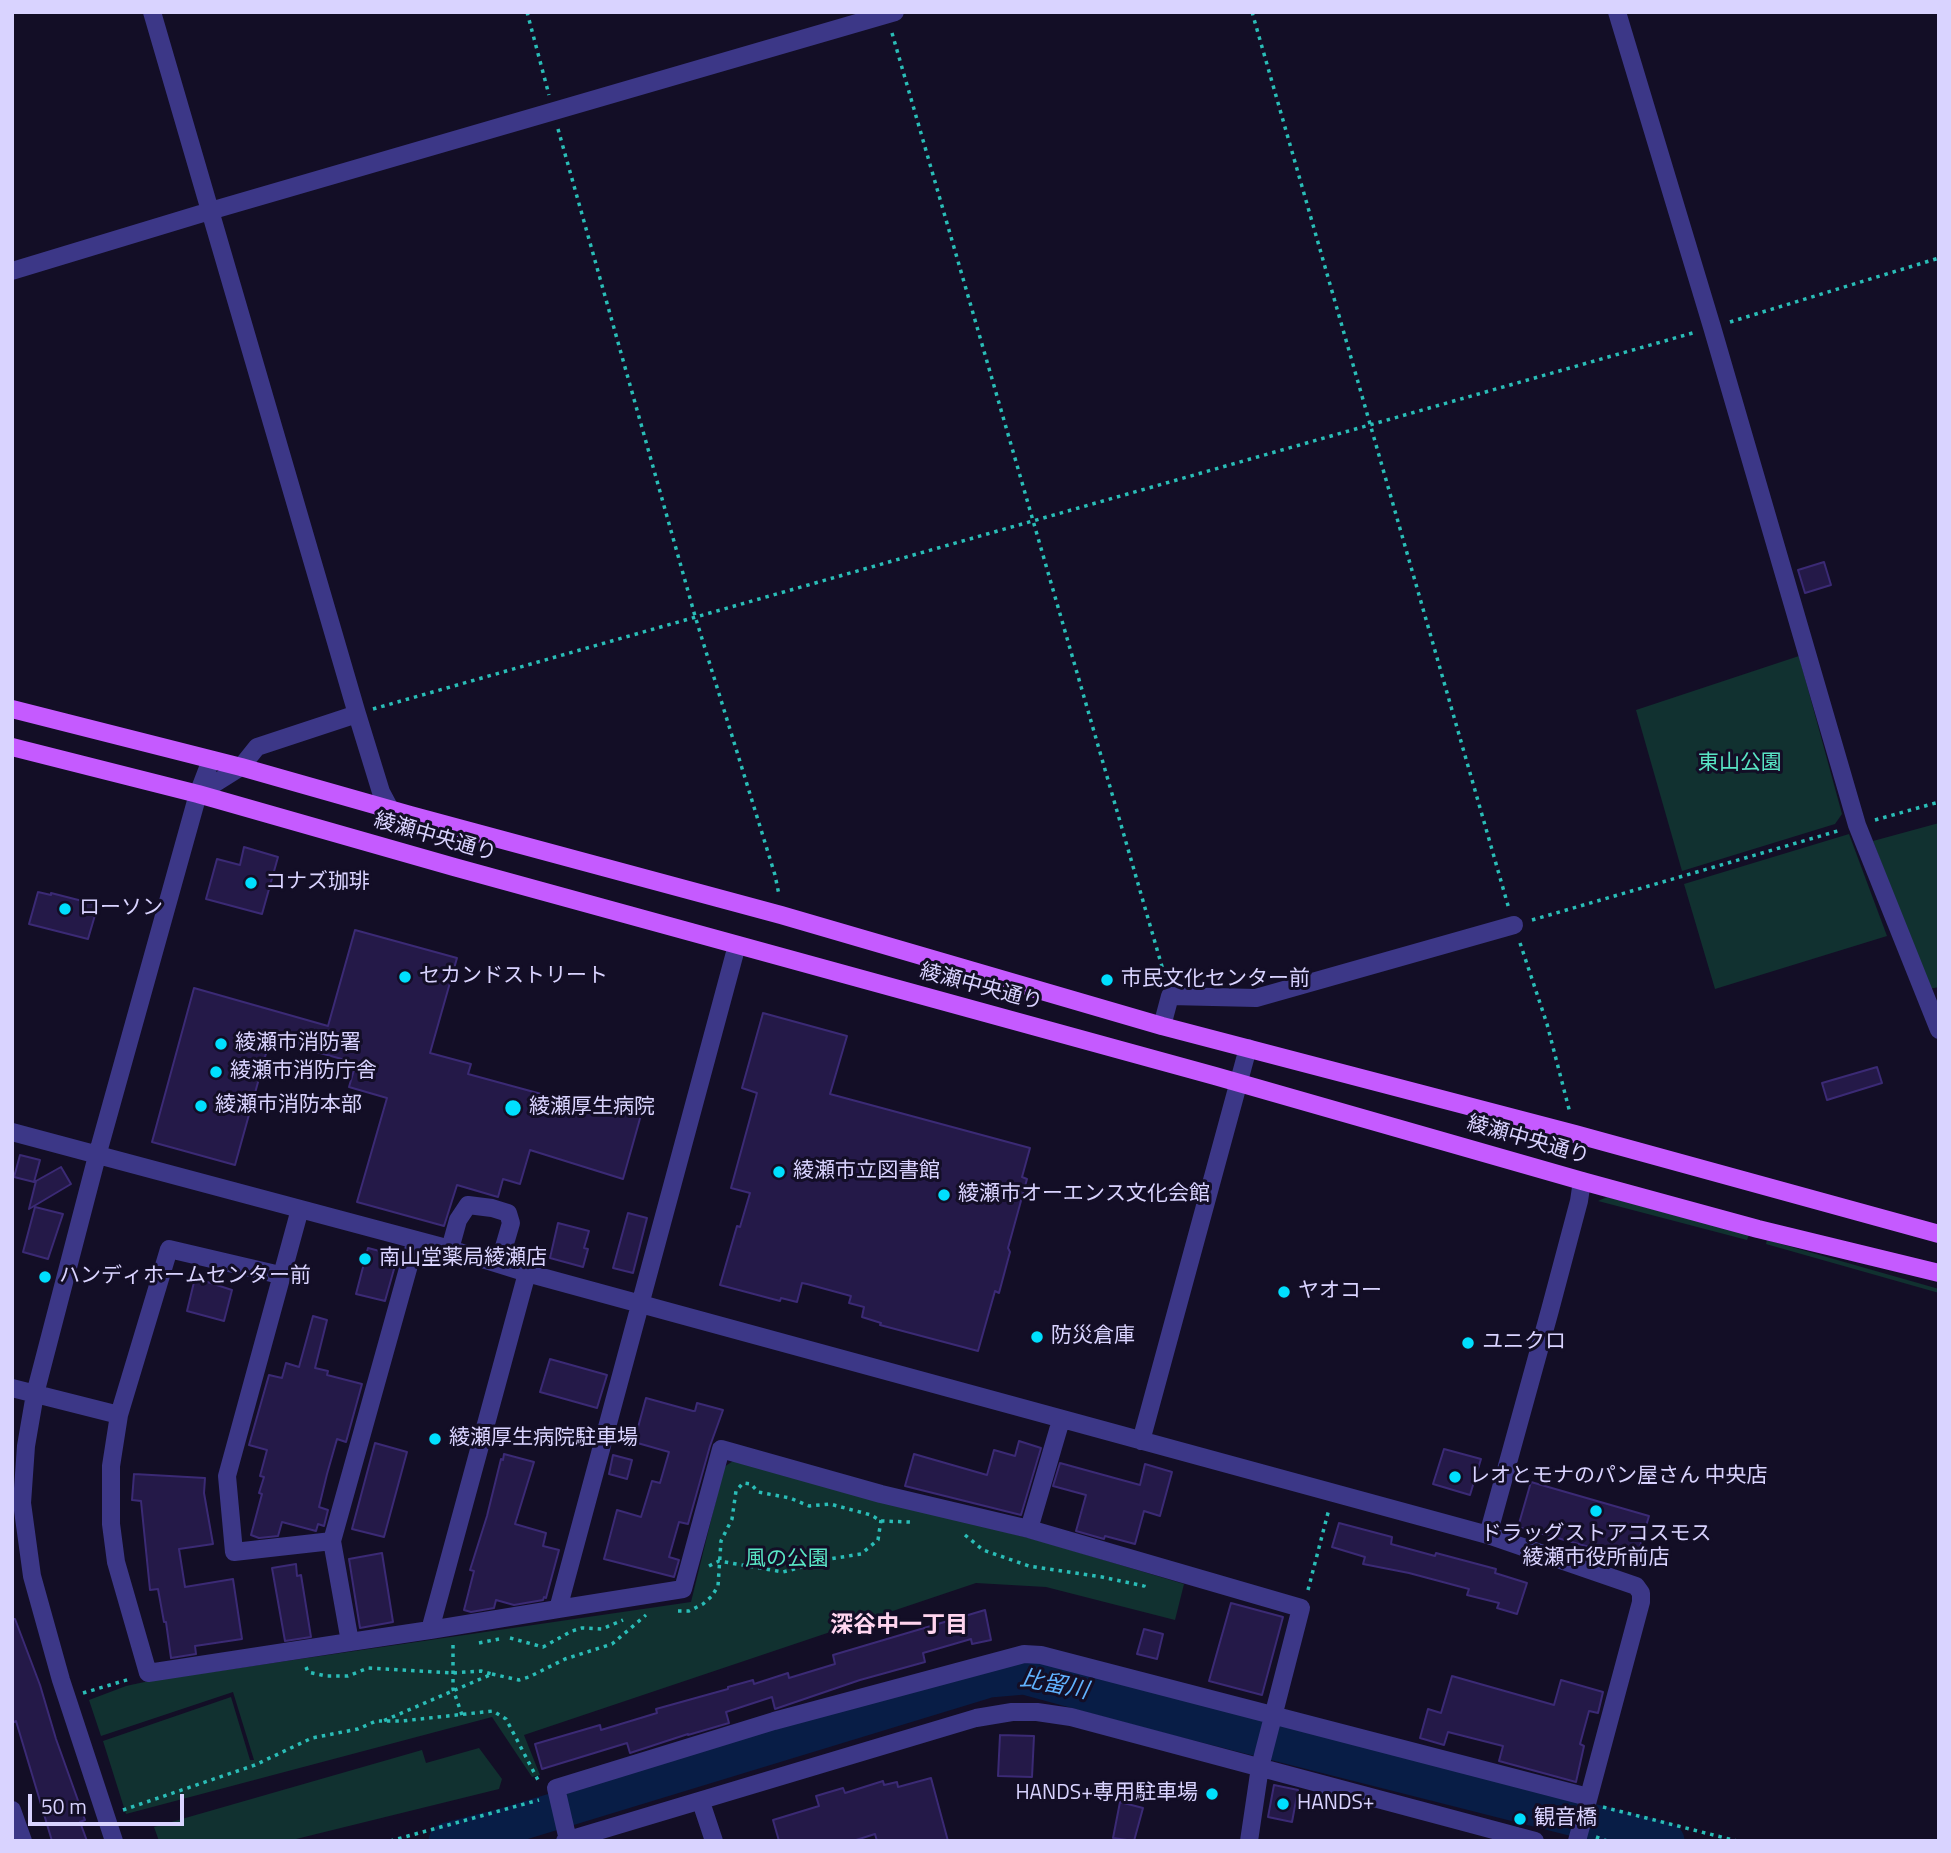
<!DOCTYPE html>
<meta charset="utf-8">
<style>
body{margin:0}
#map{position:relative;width:1951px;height:1853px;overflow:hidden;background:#130e26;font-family:"Titillium Web",sans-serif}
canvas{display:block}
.frame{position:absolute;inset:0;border:14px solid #d9d3ff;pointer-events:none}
.scale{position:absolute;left:28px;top:1794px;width:156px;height:32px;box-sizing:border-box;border:4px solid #d9d3ff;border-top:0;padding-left:9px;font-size:21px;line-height:24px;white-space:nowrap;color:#d9d3ff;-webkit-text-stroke:5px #130e26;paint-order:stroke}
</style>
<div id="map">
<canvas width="1951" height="1853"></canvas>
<div class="frame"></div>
<div class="scale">50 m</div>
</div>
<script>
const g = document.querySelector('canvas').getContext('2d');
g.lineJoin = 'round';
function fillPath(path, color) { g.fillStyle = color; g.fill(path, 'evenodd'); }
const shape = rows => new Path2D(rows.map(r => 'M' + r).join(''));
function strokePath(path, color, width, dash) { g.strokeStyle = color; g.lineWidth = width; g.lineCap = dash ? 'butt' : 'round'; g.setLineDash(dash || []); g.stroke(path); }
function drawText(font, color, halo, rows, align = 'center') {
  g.font = font + ' "Titillium Web","Noto Sans JP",sans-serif'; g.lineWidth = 6; g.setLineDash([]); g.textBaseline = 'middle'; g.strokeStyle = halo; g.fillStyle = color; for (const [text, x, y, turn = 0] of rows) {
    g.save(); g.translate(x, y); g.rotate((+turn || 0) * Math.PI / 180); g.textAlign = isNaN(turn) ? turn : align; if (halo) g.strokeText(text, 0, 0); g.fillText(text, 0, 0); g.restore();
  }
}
fillPath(shape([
 [1799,656,1842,814,1835,824,1682,871,1636,710],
 [1939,823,1939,987,1929,989,1873,841],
 [1849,834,1887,936,1715,989,1684,884],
 [1607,1197,1749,1235,1747,1240,1598,1201],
 [1767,1240,1939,1289,1939,1293,1766,1244],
 [733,1461,1044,1542,1184,1584,1175,1620,1046,1587,976,1583,524,1735,540,1775,532,1777,492,1717,126,1814,103,1741,231,1697,250,1760,254,1760,233,1692,101,1736,89,1700,126,1686,149,1681,691,1602,724,1467],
 [479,1748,502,1779,499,1789,288,1841,159,1841,154,1827,422,1750,426,1763]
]), '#113130');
strokePath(shape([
 [447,1841,510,1825,989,1679,1024,1676,1160,1713,1666,1841]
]), '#081d46', 37);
const building = shape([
 [1824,562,1831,585,1805,593,1798,570,1824,562],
 [244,847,278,857,262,914,206,899,217,859,240,865,244,847],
 [38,892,51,895,51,893,98,905,88,939,29,924,38,892],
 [355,930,457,958,430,1053,471,1064,468,1074,545,1095,544,1100,575,1109,579,1097,641,1115,623,1179,530,1150,520,1184,503,1179,498,1197,457,1185,444,1226,357,1202,387,1098,349,1087,356,1063,270,1039,235,1165,152,1142,194,988,328,1026,355,930],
 [763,1013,847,1036,830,1094,1030,1148,1022,1177,1027,1179,1008,1248,1010,1252,999,1293,995,1291,978,1351,880,1325,881,1323,862,1317,864,1307,849,1303,851,1296,807,1284,802,1283,797,1302,781,1298,780,1301,720,1285,737,1226,740,1227,750,1193,731,1188,757,1093,742,1088,763,1013],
 [1877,1067,1882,1083,1827,1100,1822,1083,1877,1067],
 [20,1155,40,1160,34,1182,14,1177,20,1155],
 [61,1167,71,1184,29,1209,36,1181,61,1167],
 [35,1207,63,1214,48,1259,23,1252,35,1207],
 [628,1213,647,1218,633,1273,613,1268,628,1213],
 [558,1223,589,1231,584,1248,588,1249,583,1267,550,1258,558,1223],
 [368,1248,391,1254,396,1262,385,1301,356,1294,368,1248],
 [195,1278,232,1290,224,1321,187,1311,195,1278],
 [313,1316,327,1320,315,1368,328,1371,327,1375,362,1384,346,1442,337,1439,327,1474,319,1507,328,1510,324,1526,318,1524,316,1531,282,1522,278,1536,259,1538,251,1535,262,1494,259,1493,264,1477,260,1476,267,1450,249,1445,269,1375,282,1378,286,1363,299,1367,313,1316],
 [550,1359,607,1375,597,1408,540,1392,550,1359],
 [646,1398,693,1411,695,1411,697,1403,723,1410,710,1446,688,1524,679,1522,669,1557,679,1560,674,1577,604,1559,617,1510,641,1517,652,1481,660,1483,669,1452,634,1442,646,1398],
 [1019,1441,1041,1448,1021,1515,905,1486,914,1454,987,1475,994,1450,1015,1456,1019,1441],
 [375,1443,407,1452,384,1537,352,1529,375,1443],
 [1444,1449,1481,1459,1470,1495,1433,1484,1444,1449],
 [504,1454,534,1462,515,1524,546,1533,543,1546,559,1550,546,1598,544,1597,543,1600,514,1605,496,1600,494,1608,471,1612,464,1610,474,1571,470,1570,487,1516,501,1459,503,1460,504,1454],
 [613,1455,632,1460,627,1479,609,1474,613,1455],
 [1060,1463,1140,1485,1145,1464,1172,1472,1160,1516,1144,1511,1135,1544,1105,1536,1104,1539,1076,1531,1086,1495,1053,1486,1060,1463],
 [134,1474,205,1478,204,1493,213,1544,179,1549,185,1587,233,1579,242,1639,195,1646,196,1654,171,1658,166,1622,164,1622,158,1589,150,1590,141,1501,132,1500,134,1474],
 [1531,1482,1649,1516,1636,1560,1518,1527,1531,1482],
 [1339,1523,1392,1537,1391,1544,1435,1556,1436,1553,1496,1569,1495,1573,1527,1583,1517,1614,1497,1608,1499,1603,1467,1595,1469,1589,1409,1573,1363,1564,1365,1557,1332,1547,1339,1523],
 [382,1553,393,1622,360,1628,349,1559,382,1553],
 [296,1564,297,1576,301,1575,311,1637,285,1641,272,1568,296,1564],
 [1231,1603,1283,1617,1262,1695,1209,1681,1231,1603],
 [985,1610,991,1640,972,1644,971,1639,923,1653,925,1662,860,1680,775,1709,772,1697,726,1712,729,1723,688,1735,688,1734,630,1753,627,1743,542,1769,535,1744,600,1725,601,1730,657,1713,656,1709,728,1689,728,1687,753,1680,754,1684,788,1673,789,1678,835,1664,833,1655,985,1610],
 [12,1619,15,1619,40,1685,56,1739,85,1820,80,1822,87,1841,52,1841,16,1721,12,1723,12,1619],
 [1144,1629,1163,1634,1157,1659,1137,1654,1144,1629],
 [1452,1676,1554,1705,1561,1680,1603,1692,1598,1713,1589,1711,1580,1744,1584,1746,1576,1782,1499,1761,1503,1746,1448,1732,1444,1745,1420,1738,1428,1709,1441,1713,1452,1676],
 [1000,1735,1034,1736,1032,1777,998,1776,1000,1735],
 [931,1778,948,1841,877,1841,875,1834,853,1841,779,1841,773,1820,819,1806,816,1796,843,1788,845,1793,883,1781,884,1785,897,1782,898,1787,931,1778],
 [1274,1785,1298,1790,1292,1822,1268,1817,1274,1785],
 [1120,1802,1143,1808,1134,1841,1113,1838,1120,1802]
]);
fillPath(building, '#241948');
strokePath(building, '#3b2a75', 2);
strokePath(shape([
 [527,12,549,95],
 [1252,12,1509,909],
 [892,33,1165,977],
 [558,129,695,616,775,875,779,895],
 [1730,322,1939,258],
 [373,709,1696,332],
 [1875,820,1939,802],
 [1532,920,1841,830],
 [1520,943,1547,1024,1570,1113],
 [965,1535,983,1550,1029,1566,1102,1577,1144,1586,1145,1580],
 [709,1566,719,1561,783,1572,809,1565,817,1561,861,1554,878,1540,881,1520],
 [1308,1590,1329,1509],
 [678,1611,689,1611,703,1604,712,1596,718,1586,721,1541,732,1519,736,1491,743,1483,751,1484,758,1492,790,1498,809,1506,830,1504,871,1515,881,1521,910,1522],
 [510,1638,543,1647,572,1631,582,1628,602,1629,623,1620],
 [479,1643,499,1639],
 [453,1645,453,1689,462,1715],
 [306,1667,308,1672,326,1676,348,1676,368,1668,452,1673,481,1671,492,1674,383,1721,402,1721,493,1711,506,1719,538,1780],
 [492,1674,519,1680,529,1677,565,1659,612,1644,646,1615],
 [83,1693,130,1679],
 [1603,1807,1737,1841],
 [123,1810,255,1765,312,1738,358,1729,376,1721,382,1721],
 [1596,1837,1607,1841],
 [390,1841,539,1800]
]), '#2abdb7', 3.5, [3.5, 5]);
strokePath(shape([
 [152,12,357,714,257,747,241,767,198,794],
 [1617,12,1712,327,1857,825,1939,1030],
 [12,271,210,211,895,12],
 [357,714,381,792,390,809],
 [1162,1026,1170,996,1256,998,1514,925],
 [12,1132,450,1249,527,1273,1488,1535,1636,1586,1641,1593,1641,1602,1577,1841],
 [300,1209,227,1476,234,1552,332,1541,416,1240],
 [450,1249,458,1220,468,1205,492,1208,508,1213,511,1223,499,1264],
 [527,1273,430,1630,558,1609,737,945],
 [280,1275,169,1249,119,1415,111,1466,111,1524,116,1562,148,1673,350,1642,332,1541],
 [12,1388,119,1415],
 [1141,1441,1248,1048],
 [1029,1529,1061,1420],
 [1488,1535,1550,1310,1579,1201,1582,1181],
 [558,1609,683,1589,721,1449,881,1494,1029,1529,1301,1608,1260,1767,1249,1841],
 [350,1642,430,1630],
 [701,1802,714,1841],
 [12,1810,23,1841],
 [568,1840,556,1788,774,1721,1024,1654,1041,1655,1588,1797],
 [114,1841,61,1680,32,1576,22,1503,26,1446,35,1394,97,1156,198,794,211,760],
 [565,1841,976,1718,1012,1712,1037,1712,1071,1717,1535,1841]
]), '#3c3787', 18);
strokePath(shape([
 [12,709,241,767,410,815,781,915,1162,1026,1575,1134,1939,1234],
 [12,747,198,794,454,867,1215,1076,1582,1181,1758,1229,1939,1273]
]), '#c55aff', 18);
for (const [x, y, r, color] of [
 [251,883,7,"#00dffe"],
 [65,909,7,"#00dffe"],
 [405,977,7,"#00dffe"],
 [1107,980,7,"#00dffe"],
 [221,1044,7,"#00dffe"],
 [216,1072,7,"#00dffe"],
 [201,1106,7,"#00dffe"],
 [513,1108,9,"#00dffe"],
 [779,1172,7,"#00dffe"],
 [944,1195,7,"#00dffe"],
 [365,1259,7,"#00dffe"],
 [45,1277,7,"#00dffe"],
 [1284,1292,7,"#00dffe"],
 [1037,1337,7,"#00dffe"],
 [1468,1343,7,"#00dffe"],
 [435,1439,7,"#00dffe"],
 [1455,1477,7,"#00dffe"],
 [1596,1511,7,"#00dffe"],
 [1212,1794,7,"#00dffe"],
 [1283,1804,7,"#00dffe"],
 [1520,1819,7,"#00dffe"]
]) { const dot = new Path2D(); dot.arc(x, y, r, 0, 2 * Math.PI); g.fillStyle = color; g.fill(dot); strokePath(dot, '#130e26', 2.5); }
drawText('21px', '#59e5c5', '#130e26', [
 ["東山公園",1740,764],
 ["風の公園",787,1560]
]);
drawText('21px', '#d9d3ff', '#130e26', [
 ["綾瀬中央通り",435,838,16],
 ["綾瀬中央通り",981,988,15],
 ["綾瀬中央通り",1528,1141,16]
]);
drawText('21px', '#d9d3ff', '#130e26', [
 ["コナズ珈琲",265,883],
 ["ローソン",79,909],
 ["セカンドストリート",419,977],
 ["市民文化センター前",1121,980],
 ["綾瀬市消防署",235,1044],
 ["綾瀬市消防庁舎",230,1072],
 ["綾瀬市消防本部",215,1106],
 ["綾瀬厚生病院",529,1108],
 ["綾瀬市立図書館",793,1172],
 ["綾瀬市オーエンス文化会館",958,1195],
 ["南山堂薬局綾瀬店",379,1259],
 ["ハンディホームセンター前",59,1277],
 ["ヤオコー",1298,1292],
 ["防災倉庫",1051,1337],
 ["ユニクロ",1482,1343],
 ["綾瀬厚生病院駐車場",449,1439],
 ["レオとモナのパン屋さん 中央店",1469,1477],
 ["ドラッグストアコスモス",1596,1535,"center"],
 ["綾瀬市役所前店",1596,1559,"center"],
 ["HANDS+専用駐車場",1198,1794,"right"],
 ["HANDS+",1297,1804],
 ["観音橋",1534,1819]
], 'left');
drawText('bold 23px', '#ffd5ef', '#130e26', [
 ["深谷中一丁目",899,1626]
]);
drawText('italic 23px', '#61b2ff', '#130e26', [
 ["比留川",1054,1686,11]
]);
</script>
